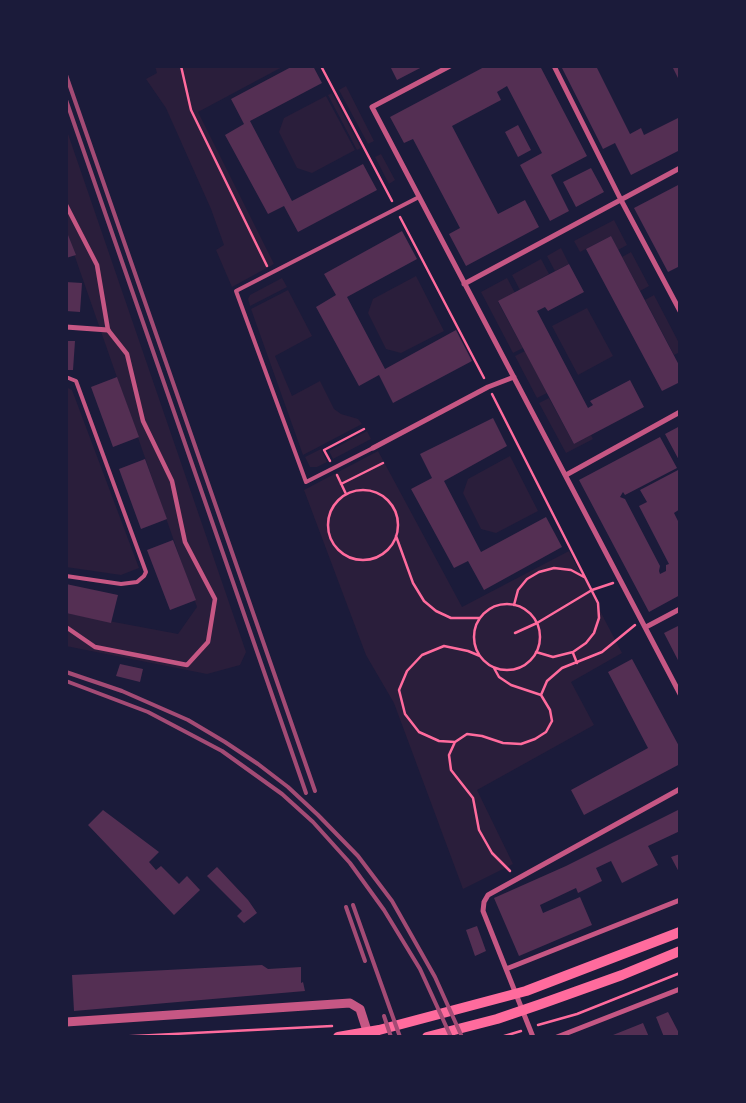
<!DOCTYPE html>
<style>
body{margin:0}
#map{position:relative;width:746px;height:1103px;overflow:hidden;background:#1b1b3a;font-family:"PT Sans",sans-serif}
canvas{display:block}
.frame{position:absolute;inset:0;border:68px solid #1b1b3a;pointer-events:none}
</style>
<div id="map">
<canvas width="746" height="1103"></canvas>
<div class="frame"></div>
</div>
<script>
const g = document.querySelector('canvas').getContext('2d');
g.lineJoin = 'round';
function fillPath(path, color) { g.fillStyle = color; g.fill(path, 'evenodd'); }
const shape = rows => new Path2D(rows.map(r => 'M' + r).join(''));
function strokePath(path, color, width, dash) { g.strokeStyle = color; g.lineWidth = width; g.lineCap = dash ? 'butt' : 'round'; g.setLineDash(dash || []); g.stroke(path); }
fillPath(shape([
 [155,66,284,66,198,112,274,264,232,287,216,250,224,245,211,209,166,108,146,79,157,73],
 [346,86,374,141,368,144,339,90],
 [332,93,361,148,357,150,328,95],
 [326,96,355,150,312,173,297,168,279,132,284,118],
 [66,128,246,652,240,665,207,674,66,646,66,613,178,634,197,607,66,231],
 [381,154,395,180,389,184,375,157],
 [614,220,627,245,618,250,611,236,580,252,574,241],
 [561,248,569,264,555,271,547,256],
 [631,252,649,286,640,291,622,257],
 [541,259,549,274,520,290,512,275],
 [416,276,444,331,401,353,386,349,368,313,373,299],
 [282,278,287,287,250,306,248,299,250,295],
 [507,278,515,293,498,302,523,348,513,353,481,292],
 [288,290,312,336,275,356,292,396,320,381,334,409,341,414,358,419,362,424,303,455,251,309],
 [654,295,680,345,680,352,674,355,645,300],
 [587,308,613,356,578,375,552,326],
 [525,351,547,393,537,398,515,356],
 [66,387,72,390,139,568,121,575,66,567],
 [549,398,574,444,591,435,593,439,566,453,539,403],
 [367,431,371,439,333,459,329,451],
 [321,449,327,462,317,467,310,467,305,457],
 [378,451,462,607,569,551,582,576,586,578,598,607,622,653,571,682,594,725,477,790,513,864,463,889,394,703,366,655,304,490],
 [510,456,538,511,496,533,481,529,463,493,468,479]
]), '#2a1e3b');
fillPath(shape([
 [293,66,313,66,322,83,250,121,292,201,363,164,377,190,298,232,284,206,268,214,225,135,244,124,231,99],
 [390,66,424,66,397,80],
 [486,66,540,66,587,156,551,175,569,211,550,221,520,165,542,153,507,86,497,92,501,100,452,126,498,214,525,200,539,227,466,266,449,234,460,228,413,139,404,143,390,117],
 [561,66,596,66,630,134,641,128,644,135,680,117,680,150,631,175,615,143,603,149],
 [672,66,680,66,680,82],
 [518,125,531,150,518,157,505,132],
 [591,168,604,192,576,207,563,182],
 [680,184,680,266,668,272,634,208],
 [66,230,76,255,66,258],
 [402,231,417,259,347,297,385,369,456,330,472,361,393,403,379,375,359,386,316,307,336,295,324,274],
 [611,236,680,367,680,382,662,391,586,249],
 [569,264,584,292,548,311,545,307,537,311,588,408,593,405,590,401,630,380,644,407,574,444,498,301],
 [66,282,82,283,80,312,66,311],
 [66,341,75,341,73,370,66,370],
 [117,377,139,437,113,447,91,387],
 [493,418,507,446,444,481,481,552,546,517,562,547,484,590,468,561,454,568,411,489,432,478,420,454],
 [680,426,680,462,665,434],
 [660,437,677,468,625,495,623,492,620,497,625,499,660,566,659,571,660,574,666,571,666,565,669,564,639,506,647,502,640,490,680,469,680,509,674,513,680,525,680,595,649,612,579,480],
 [145,459,167,519,141,529,119,469],
 [173,540,196,600,170,610,147,550],
 [66,584,118,595,111,623,66,613],
 [680,625,680,664,664,633],
 [632,659,680,748,680,764,584,815,571,790,648,748,608,672],
 [120,664,143,669,140,682,116,676],
 [680,809,680,831,648,846,658,865,622,883,611,861,596,868,602,881,578,893,576,888,540,905,543,913,580,897,592,925,519,956,494,898,566,866],
 [103,810,159,852,149,862,156,870,161,866,179,884,187,876,200,890,174,915,88,825],
 [680,854,680,874,671,857],
 [217,867,248,900,257,913,244,923,237,916,242,911,207,876],
 [477,926,486,951,475,956,466,930],
 [262,965,268,969,301,967,301,983,303,982,305,991,74,1011,72,975],
 [668,1012,680,1035,680,1037,664,1037,656,1017],
 [643,1023,649,1037,608,1037]
]), '#542f53');
strokePath(shape([
 [181,66,191,110,267,266],
 [321,66,392,201],
 [400,217,484,378],
 [492,394,598,603,599,618,594,633,586,643,573,652,553,657,536,652],
 [330,461,324,450,364,429],
 [337,475,346,494],
 [341,484,383,463],
 '328 525a35 35 0 1 1 70 0a35 35 0 1 1-70 0Z',
 [396,536,413,583,424,601,436,611,451,618,479,618],
 '474 637a33 33 0 1 1 66 0a33 33 0 1 1-66 0Z',
 [514,605,518,590,527,579,539,572,554,568,571,570,584,577],
 [515,633,537,623,592,590,613,583],
 [573,653,577,663],
 [494,668,499,677,511,685,541,695],
 [455,742,439,741,419,732,405,714,399,690,407,671,422,655,444,646,468,651,480,656],
 [510,871,492,853,479,830,473,798,451,770,449,755,455,742,467,734,482,736,503,743,521,744,535,739,546,732,552,721,550,710,541,695,547,681,562,668,602,652,635,625],
 [538,1025,577,1014,680,973],
 [114,1037,332,1026],
 [501,1037,521,1031]
]), '#ff6b9d', 2.5);
strokePath(shape([
 [66,377,76,381,146,572,144,576,137,582,121,584,66,576],
 [373,448,306,482,236,291,419,197]
]), '#c65784', 4);
strokePath(shape([
 [66,205,97,265,108,330,127,354,143,421,172,481,185,542,215,599,208,642,187,665,95,647,66,627]
]), '#c65784', 4.5);
strokePath(shape([
 [450,66,372,107,680,694],
 [554,66,621,200,680,311],
 [464,284,680,168],
 [66,327,108,330],
 [373,448,488,387,514,377],
 [566,475,680,412],
 [646,627,680,609],
 [506,969,680,900],
 [533,1037,483,911,484,902,488,895,680,789],
 [557,1037,680,989]
]), '#c65784', 5);
strokePath(shape([
 [66,1022,350,1003,360,1009,369,1037]
]), '#c65784', 9);
strokePath(shape([
 [338,1037,379,1030,526,991,680,932],
 [427,1037,497,1019,541,1004,622,975,680,951]
]), '#ff6b9d', 10);
strokePath(shape([
 [66,75,315,791],
 [66,100,306,793],
 [66,672,122,691,188,720,225,742,258,764,288,787,318,815,358,856,392,901,435,977,462,1037],
 [66,681,148,712,222,751,282,794,313,822,350,863,384,910,420,969,451,1037],
 [353,905,400,1037],
 [346,907,365,961],
 [384,1016,391,1037]
]), '#a44b75', 4);
</script>
